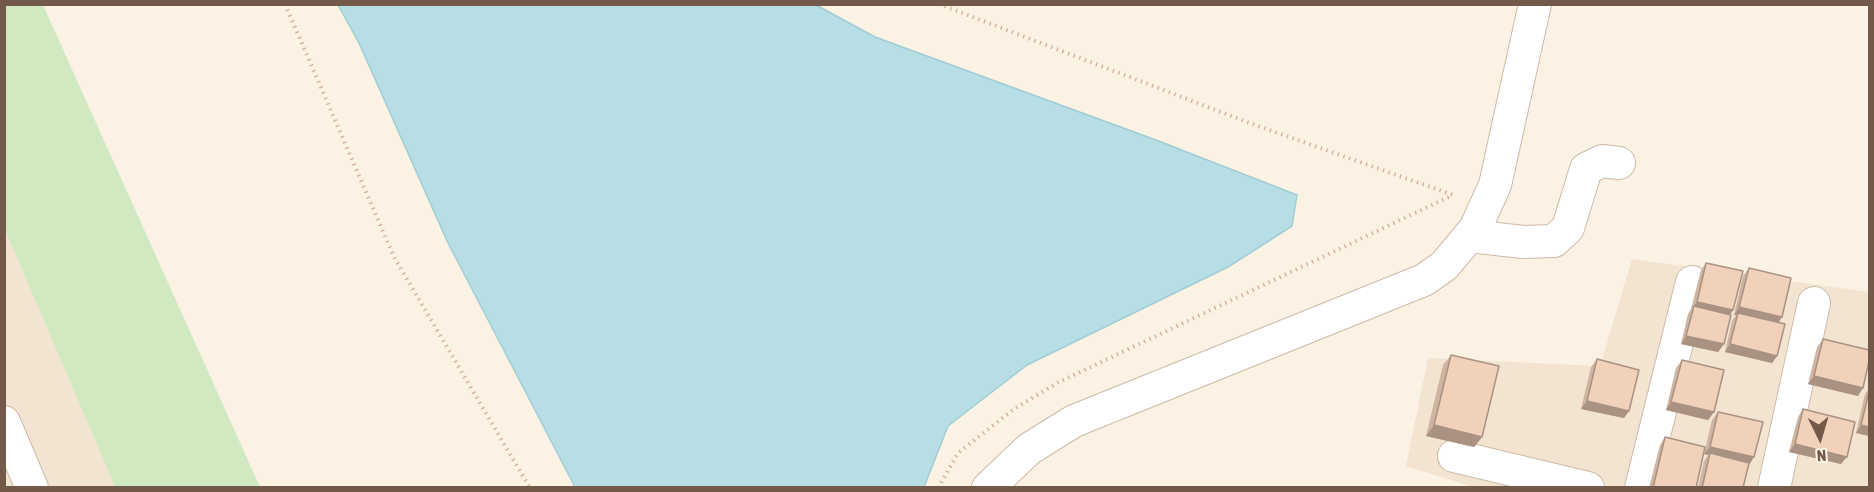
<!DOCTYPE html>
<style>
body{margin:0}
#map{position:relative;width:1874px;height:492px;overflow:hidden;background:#fcf2e3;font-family:"Asap Condensed",sans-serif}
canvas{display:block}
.frame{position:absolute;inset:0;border:6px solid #735949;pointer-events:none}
.north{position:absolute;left:1790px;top:408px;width:60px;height:60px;-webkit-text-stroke:4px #fff6e9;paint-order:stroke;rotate:175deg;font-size:16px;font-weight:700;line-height:24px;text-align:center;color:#735949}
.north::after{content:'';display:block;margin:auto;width:21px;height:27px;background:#735949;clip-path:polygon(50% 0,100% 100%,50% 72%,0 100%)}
</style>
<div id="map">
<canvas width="1874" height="492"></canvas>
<div class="frame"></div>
<div class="north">N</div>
</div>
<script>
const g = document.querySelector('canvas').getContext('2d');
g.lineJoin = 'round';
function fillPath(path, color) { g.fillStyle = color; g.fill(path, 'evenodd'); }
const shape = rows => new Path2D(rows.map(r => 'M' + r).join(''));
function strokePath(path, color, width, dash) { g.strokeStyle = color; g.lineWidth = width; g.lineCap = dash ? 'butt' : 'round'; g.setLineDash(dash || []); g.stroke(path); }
fillPath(shape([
 [5,230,115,487,5,487],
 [1632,259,1869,292,1869,487,1476,488,1406,466,1428,358,1600,366]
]), '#f3e4d1');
fillPath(shape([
 [4,5,43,5,260,487,115,487,5,230]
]), '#d1e9c1');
const water = shape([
 [338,5,816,5,875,37,1156,140,1297,195,1292,226,1228,267,1027,365,948,426,924,487,575,487,448,243,359,43,338,5]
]);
fillPath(water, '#b7dee5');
strokePath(water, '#9ecdd7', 1.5);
const minor = shape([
 [1470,236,1523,242,1554,241,1568,228,1586,169,1602,161,1619,163],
 [4,422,32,488],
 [1454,456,1588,488],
 [988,488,1029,449,1074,421,1424,280,1444,266,1475,229,1495,185,1535,4],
 [1641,488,1692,282],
 [1774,488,1814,303]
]);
strokePath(minor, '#cdbaa9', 34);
strokePath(shape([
 [285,4,394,257,530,488],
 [939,4,1255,125,1453,195],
 [938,488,958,453,1014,409,1057,383,1453,195]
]), '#d6b49e', 4, [1.5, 4.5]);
strokePath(minor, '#fff', 32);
fillPath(shape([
 [1706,263,1730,315,1724,344,1718,352,1681,344,1688,314,1691,309,1701,270],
 [1749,268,1778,323,1777,356,1772,363,1725,352,1732,321,1736,315,1734,315,1743,276],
 [1823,339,1858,396,1808,384,1817,347],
 [1451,355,1482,437,1474,447,1426,436,1443,365],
 [1597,359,1624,418,1581,409,1591,367],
 [1682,360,1714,412,1708,420,1666,410,1676,368],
 [1869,388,1869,436,1856,433,1865,394],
 [1803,409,1841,464,1789,452,1798,417],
 [1718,412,1748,465,1743,488,1698,488,1704,461,1708,455,1704,454,1712,420],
 [1665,437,1696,488,1649,488,1660,445]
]), '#cfb4a0');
fillPath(shape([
 [1697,302,1733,310,1728,318,1694,306,1691,309],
 [1739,307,1782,317,1777,325,1738,313,1736,315,1734,315],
 [1686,336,1724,344,1718,352,1681,344],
 [1730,344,1777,356,1772,363,1725,352],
 [1814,376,1863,388,1858,396,1808,384],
 [1587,401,1629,411,1624,418,1581,409],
 [1671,402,1714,412,1708,420,1666,410],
 [1434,425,1482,437,1474,447,1426,436],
 [1861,425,1869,427,1869,436,1856,433],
 [1795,444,1847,457,1841,464,1789,452],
 [1710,447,1754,457,1749,465,1710,453,1708,455,1704,454]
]), '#a99282');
const building = shape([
 [1706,263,1743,271,1733,310,1697,302,1706,263],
 [1749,268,1791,278,1782,317,1739,307,1749,268],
 [1694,306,1731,315,1724,344,1686,336,1694,306],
 [1738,313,1785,324,1777,356,1730,344,1738,313],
 [1823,339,1869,350,1869,361,1863,388,1814,376,1823,339],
 [1451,355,1499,366,1482,437,1434,425,1451,355],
 [1597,359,1639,370,1629,411,1587,401,1597,359],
 [1682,360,1724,370,1714,412,1671,402,1682,360],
 [1869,392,1869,427,1861,425,1869,392],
 [1803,409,1855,422,1847,457,1795,444,1803,409],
 [1718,412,1763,422,1754,457,1710,447,1718,412],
 [1665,437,1705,447,1696,488,1653,488,1665,437],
 [1710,453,1749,463,1743,488,1702,488,1710,453]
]);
fillPath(building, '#f1d1ba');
strokePath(building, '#a99282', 1.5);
</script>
